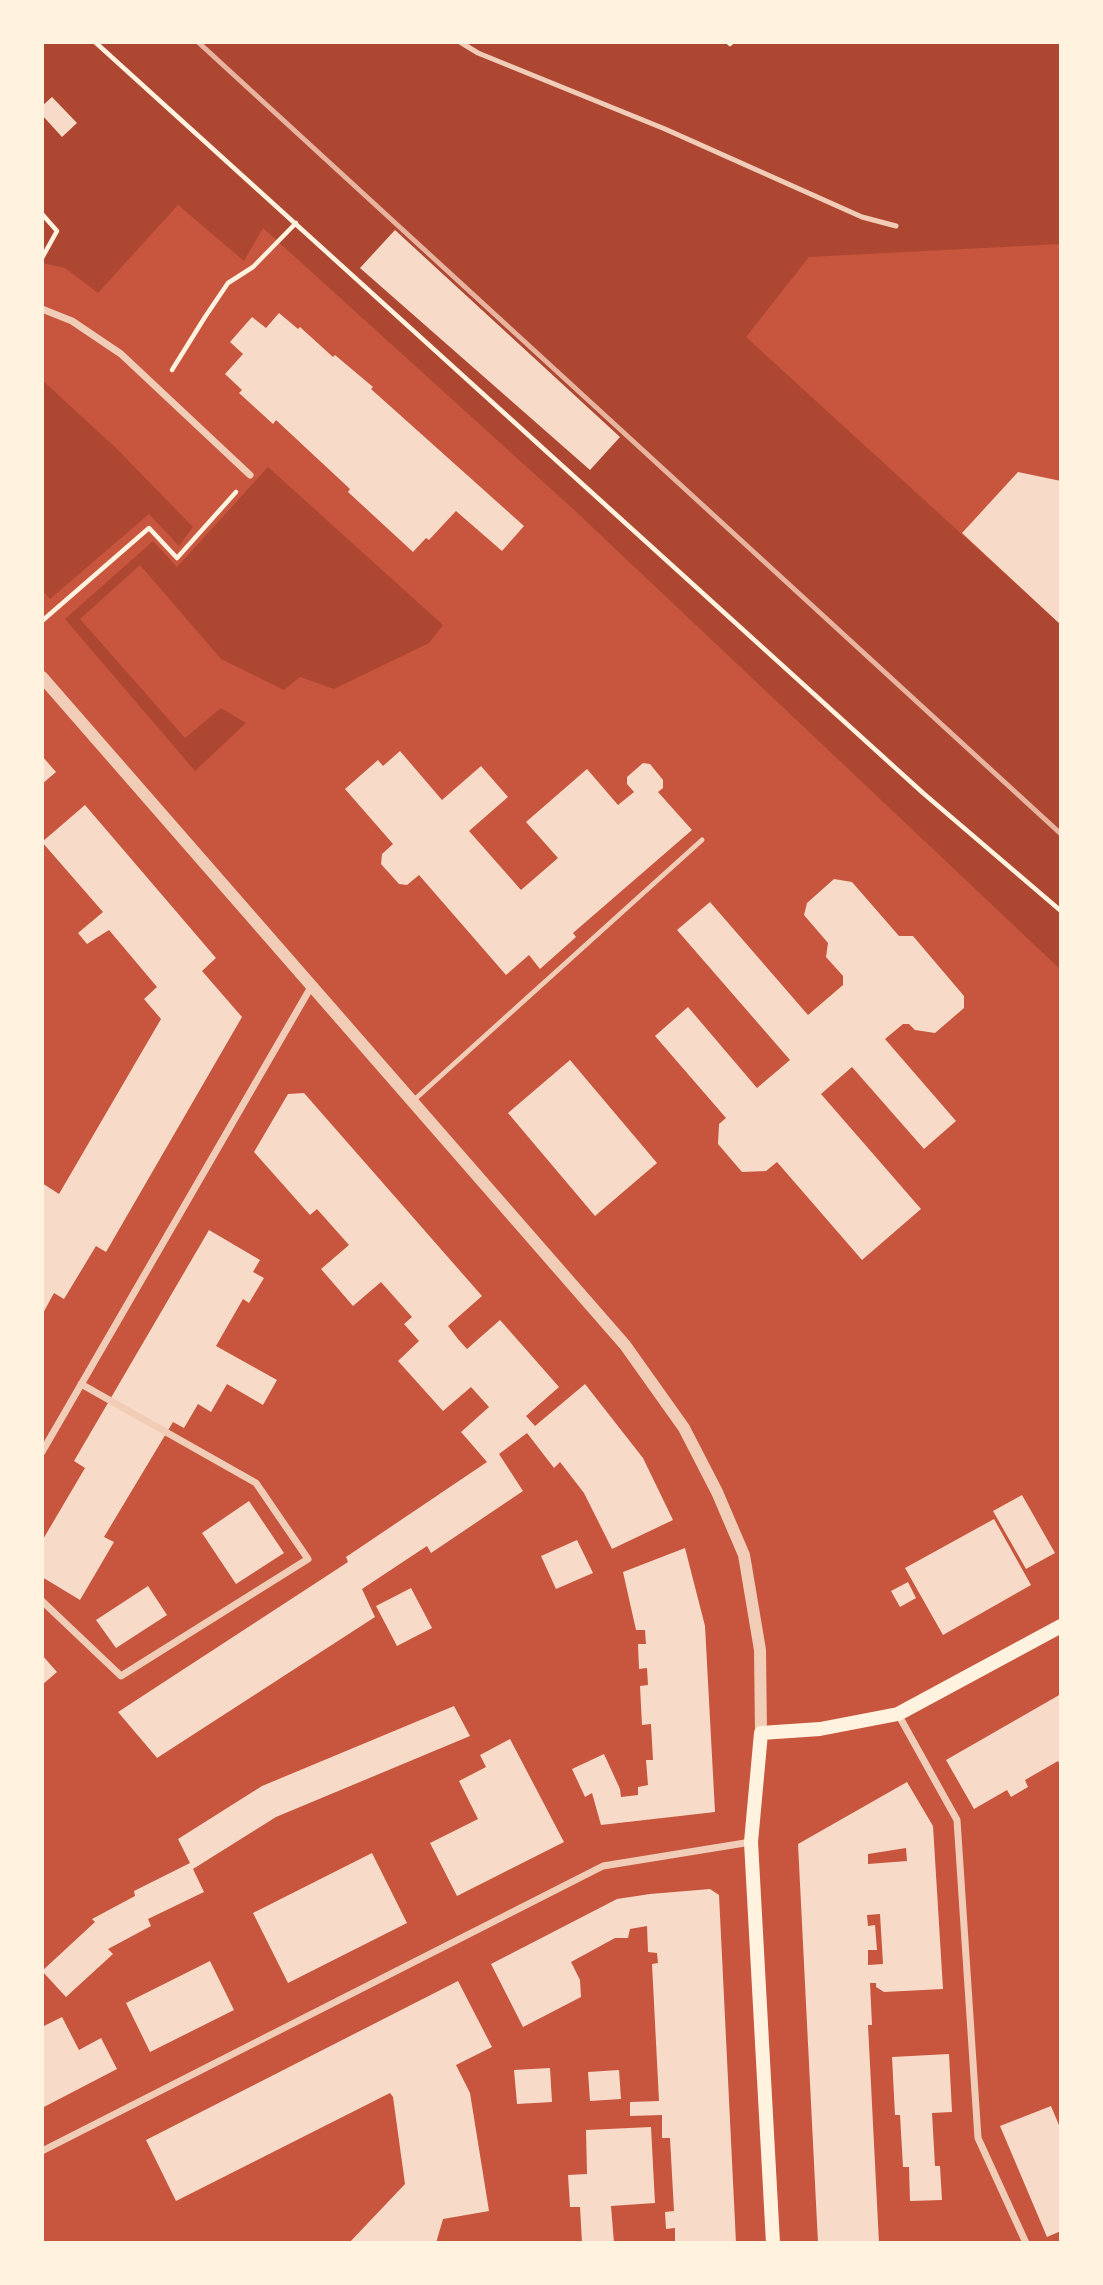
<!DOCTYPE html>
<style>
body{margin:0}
#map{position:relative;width:1103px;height:2285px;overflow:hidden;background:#c8553d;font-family:"Playfair Display",serif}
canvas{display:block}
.frame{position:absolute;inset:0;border:44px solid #fff3e0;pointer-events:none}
</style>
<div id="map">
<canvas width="1103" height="2285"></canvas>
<div class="frame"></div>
</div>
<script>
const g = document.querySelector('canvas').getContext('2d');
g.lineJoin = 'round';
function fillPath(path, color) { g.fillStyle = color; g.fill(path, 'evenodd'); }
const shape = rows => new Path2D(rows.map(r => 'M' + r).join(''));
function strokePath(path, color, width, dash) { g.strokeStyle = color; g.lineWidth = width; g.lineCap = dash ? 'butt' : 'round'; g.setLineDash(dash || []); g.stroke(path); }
fillPath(shape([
 [42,42,1061,42,1061,244,809,257,746,337,1061,625,1061,970,572,508,263,228,244,261,178,205,98,293,65,268,42,263],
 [42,380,116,448,193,527,179,546,149,514,50,599,42,590],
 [268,467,443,625,429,643,334,689,300,677,284,690,221,659,140,565,80,619,185,738,221,708,246,723,195,771,65,619,153,541,177,567]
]), '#ae4732');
fillPath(shape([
 [52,97,77,123,62,137,42,115,42,106],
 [395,230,620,437,590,470,360,268],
 [279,313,298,329,300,327,333,357,335,355,373,387,371,389,524,526,502,551,456,511,429,540,426,538,413,552,348,492,350,489,276,420,273,424,239,393,242,390,225,374,243,354,230,342,252,317,266,328],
 [1018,472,1061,481,1061,625,962,533],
 [400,751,442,800,481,766,508,797,469,831,521,890,558,858,526,822,587,769,618,805,634,792,627,784,627,777,643,763,650,764,663,780,663,788,658,792,692,830,573,933,576,937,540,969,529,955,506,975,419,875,407,885,399,884,381,864,382,854,393,844,345,789,378,760,383,766],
 [42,756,56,772,42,784],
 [85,805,216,958,202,971,242,1017,106,1252,96,1246,64,1299,54,1293,42,1315,42,1183,59,1194,161,1019,144,999,157,987,109,930,87,944,78,933,103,912,42,842],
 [834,879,852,882,899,936,913,936,964,996,964,1008,935,1033,915,1030,909,1024,903,1024,885,1039,956,1121,924,1149,852,1067,821,1094,921,1209,862,1260,777,1162,766,1171,742,1172,718,1144,719,1124,726,1118,655,1036,688,1007,757,1088,790,1060,677,930,710,902,808,1015,843,985,843,976,826,957,828,943,804,915,807,903],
 [570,1060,657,1163,595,1216,508,1113],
 [304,1093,482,1296,448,1326,458,1339,467,1349,500,1320,530,1354,559,1387,526,1416,535,1426,585,1384,643,1458,673,1520,612,1549,584,1493,560,1462,554,1468,527,1433,499,1454,523,1491,431,1553,427,1546,362,1589,375,1617,157,1758,118,1712,348,1562,346,1557,487,1462,461,1432,489,1407,471,1387,443,1411,398,1361,419,1341,404,1324,412,1317,381,1282,353,1306,321,1269,349,1245,317,1209,310,1215,254,1152,288,1094],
 [209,1230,260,1260,253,1272,264,1278,249,1303,243,1299,216,1346,277,1380,263,1405,227,1384,211,1412,198,1404,184,1428,173,1422,104,1537,114,1542,80,1600,42,1577,42,1541,85,1468,74,1461],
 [1022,1495,1055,1553,1026,1569,993,1511],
 [249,1501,284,1553,236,1584,202,1533],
 [994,1519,1031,1585,943,1635,905,1568],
 [577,1540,593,1573,556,1589,541,1556],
 [685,1548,705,1626,715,1812,601,1825,592,1793,585,1797,572,1769,604,1754,620,1789,621,1797,638,1795,638,1787,648,1785,646,1760,653,1760,651,1724,642,1725,640,1686,648,1685,647,1668,639,1669,638,1644,646,1644,645,1630,636,1630,623,1572],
 [908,1582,916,1598,900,1607,891,1591],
 [148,1586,167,1615,116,1648,96,1620],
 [411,1588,432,1628,397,1646,376,1606],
 [42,1655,57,1672,42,1685],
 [1061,1694,1061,1766,1058,1761,1025,1780,1028,1787,1011,1797,1007,1790,974,1809,946,1760],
 [454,1706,470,1736,276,1817,193,1869,204,1892,148,1919,151,1926,108,1949,113,1954,66,1997,42,1971,95,1922,92,1919,135,1896,134,1891,190,1863,178,1839,262,1786],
 [510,1739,564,1842,457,1896,430,1843,478,1819,459,1781,486,1767,480,1755],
 [907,1782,933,1826,943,1989,884,1992,876,1987,876,1983,870,1983,872,2025,868,2025,879,2243,818,2243,798,1844],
 [906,1848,907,1861,868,1864,868,1854],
 [880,1914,883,1964,868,1965,868,1950,877,1950,875,1925,868,1926,867,1915],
 [372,1853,407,1923,288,1983,253,1913],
 [710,1889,719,1895,736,2243,675,2243,675,2228,666,2229,665,2212,674,2211,670,2138,662,2138,662,2115,630,2116,630,2102,659,2101,652,1964,658,1963,657,1953,648,1952,647,1926,630,1929,628,1938,615,1938,571,1962,580,1980,581,1997,523,2027,491,1964,617,1899,650,1894],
 [210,1961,234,2010,150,2052,126,2003],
 [458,1981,492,2047,456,2065,470,2093,489,2211,443,2219,436,2243,349,2243,405,2184,393,2097,390,2093,176,2201,146,2140],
 [62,2017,79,2050,101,2038,117,2069,42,2108,42,2027],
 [949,2054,952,2112,932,2113,935,2166,940,2166,942,2200,910,2201,909,2167,903,2167,900,2115,895,2115,892,2057],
 [550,2068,552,2102,517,2104,514,2070],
 [619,2070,621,2099,590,2101,588,2072],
 [1051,2106,1061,2130,1061,2231,1047,2237,1000,2126],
 [651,2127,655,2203,611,2206,614,2243,582,2243,580,2207,570,2207,568,2175,587,2174,586,2130]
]), '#f7dbc8');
strokePath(shape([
 [95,42,923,793,1061,911],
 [728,42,730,44,732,42],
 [42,214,57,231,42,258],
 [172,370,205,317,228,283,253,267,296,223],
 [42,621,149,528,177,558,236,492]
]), '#fff3e0', 4.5);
strokePath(shape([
 [460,42,478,53,665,129,862,217,896,226],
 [414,1100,702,840]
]), '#f1ccb7', 5);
strokePath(shape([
 [42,309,72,321,121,354,250,475],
 [42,1452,311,987],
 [42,1601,121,1676,308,1559,256,1483,81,1384],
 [898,1714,957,1820,978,2138,1026,2243],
 [42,2151,603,1866,751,1842]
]), '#f1ccb7', 7);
strokePath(shape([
 [42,677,625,1345,684,1428,717,1492,744,1555,760,1650,761,1733]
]), '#f1ccb7', 12);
strokePath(shape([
 [773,2243,751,1842,761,1733,820,1729,898,1714,1061,1626]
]), '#fff3e0', 14);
strokePath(shape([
 [198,42,1061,834]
]), '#e9b49f', 5);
</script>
